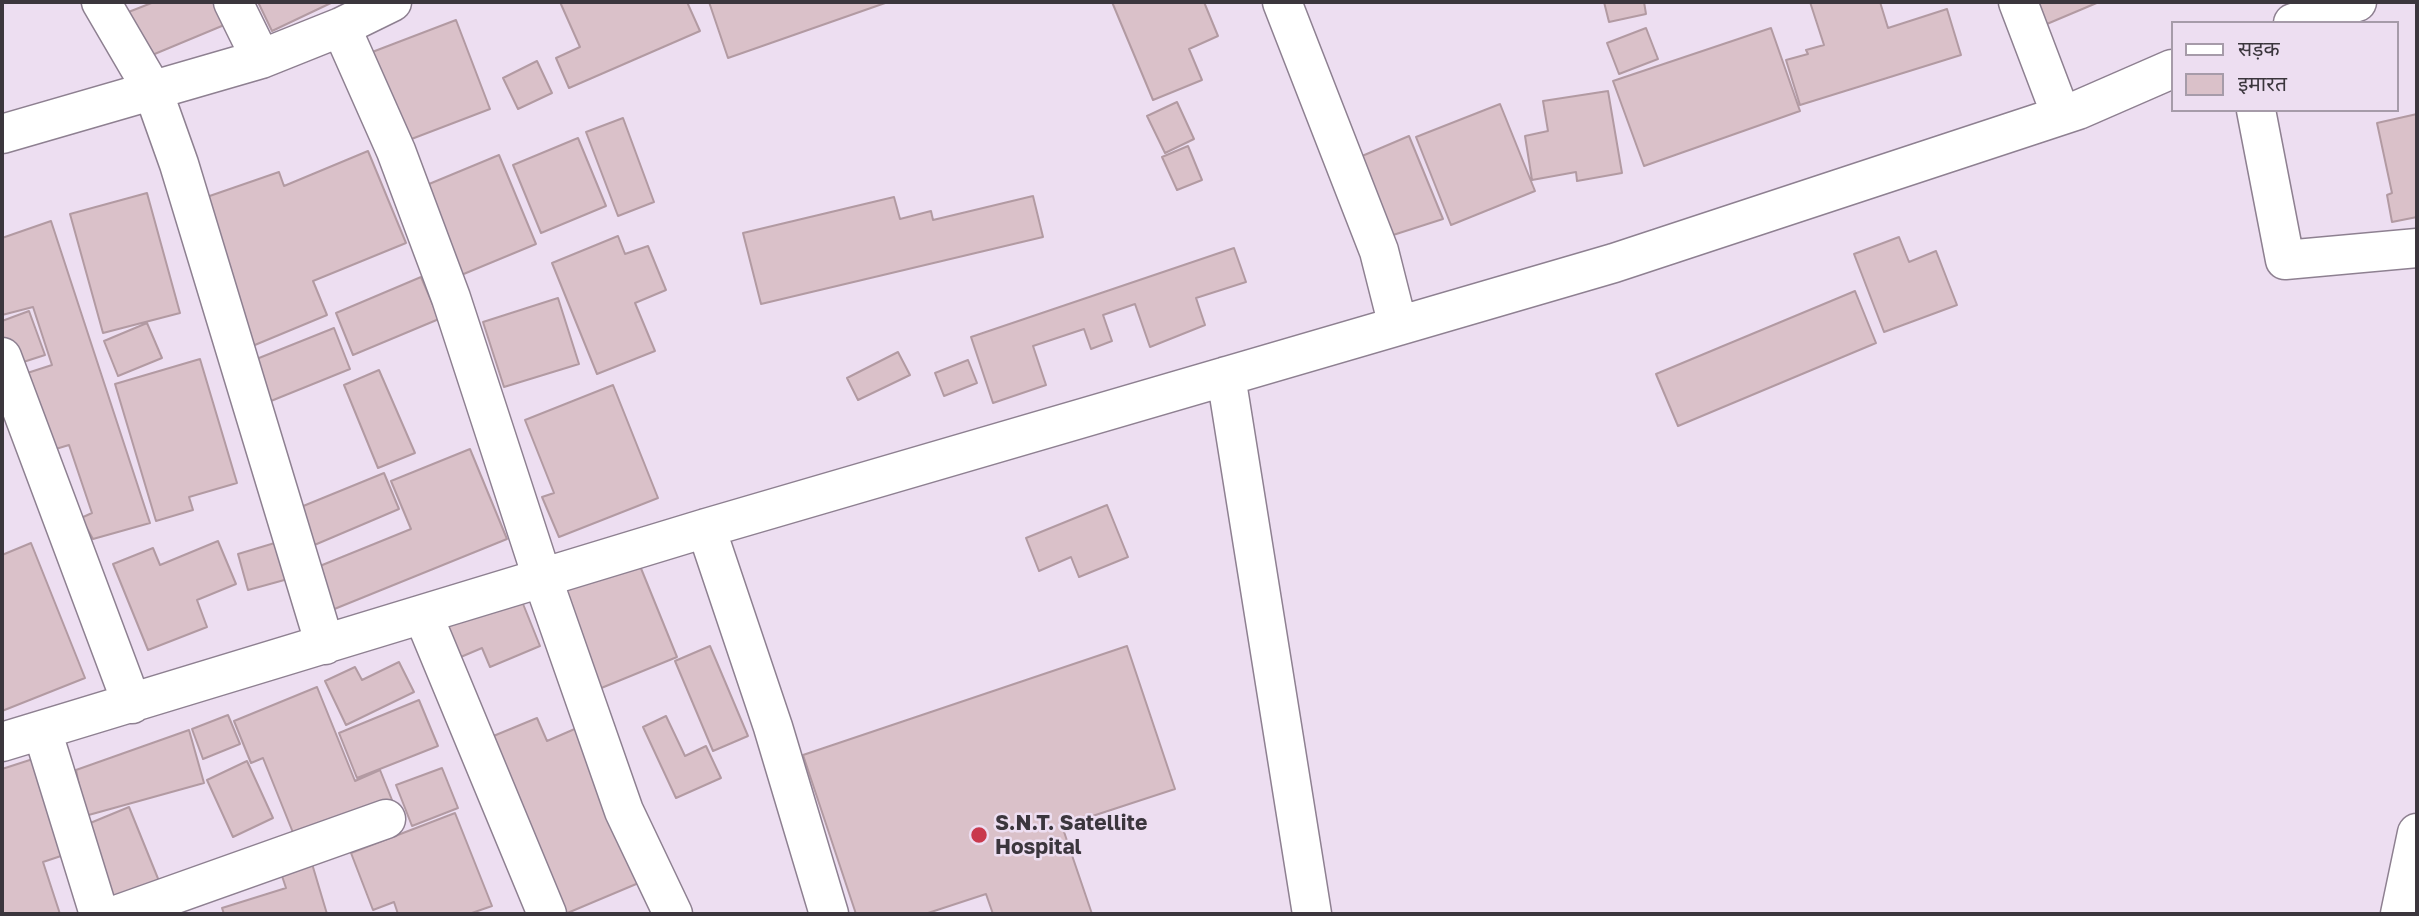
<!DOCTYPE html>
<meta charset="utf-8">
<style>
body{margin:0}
#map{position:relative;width:2419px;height:916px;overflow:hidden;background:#eddef1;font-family:"Golos Text","Noto Sans Devanagari",sans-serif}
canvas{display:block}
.frame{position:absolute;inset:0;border:4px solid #3b363d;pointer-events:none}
.legend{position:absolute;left:2171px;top:21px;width:228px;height:91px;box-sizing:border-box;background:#eddef1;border:2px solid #a69ba9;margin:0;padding:9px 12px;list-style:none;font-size:21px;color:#3b363d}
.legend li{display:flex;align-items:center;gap:14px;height:35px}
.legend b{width:35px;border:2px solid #a69ba9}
</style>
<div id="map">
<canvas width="2419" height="916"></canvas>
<div class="frame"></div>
<ul class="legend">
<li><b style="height:9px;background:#fff"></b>सड़क</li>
<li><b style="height:19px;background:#dac1c9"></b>इमारत</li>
</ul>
</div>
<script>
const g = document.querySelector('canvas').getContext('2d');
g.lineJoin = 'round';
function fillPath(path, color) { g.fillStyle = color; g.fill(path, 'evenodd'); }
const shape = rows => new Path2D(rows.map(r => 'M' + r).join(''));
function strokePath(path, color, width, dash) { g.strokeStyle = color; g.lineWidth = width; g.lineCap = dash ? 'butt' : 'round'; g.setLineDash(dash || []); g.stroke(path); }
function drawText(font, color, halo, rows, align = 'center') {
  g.font = font + ' "Golos Text",sans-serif'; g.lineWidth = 5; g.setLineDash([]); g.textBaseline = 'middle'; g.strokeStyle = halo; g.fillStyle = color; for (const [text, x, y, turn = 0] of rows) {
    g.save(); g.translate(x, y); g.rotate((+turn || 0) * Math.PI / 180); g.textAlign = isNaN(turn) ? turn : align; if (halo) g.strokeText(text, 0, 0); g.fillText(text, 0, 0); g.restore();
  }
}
const building = shape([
 [154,2,221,2,229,23,145,58,126,13,154,2],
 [258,2,333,2,272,31,258,2],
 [560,2,687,2,700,31,569,88,556,58,580,47,560,2],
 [709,2,888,2,728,58,709,2],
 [1112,2,1204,2,1218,36,1189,49,1202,80,1153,100,1112,2],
 [1604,2,1644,2,1646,14,1609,22,1604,2],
 [1810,2,1880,2,1888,28,1947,9,1961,55,1800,105,1786,60,1808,54,1806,50,1824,45,1810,2],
 [2023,2,2099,2,2035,29,2023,2],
 [456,20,490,109,401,143,367,54,456,20],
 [1646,28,1658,59,1619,74,1607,43,1646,28],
 [1771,28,1800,111,1644,166,1613,81,1771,28],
 [537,61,552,93,518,109,503,78,537,61],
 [1608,91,1622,173,1577,181,1576,172,1532,180,1525,136,1548,131,1543,101,1608,91],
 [1177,102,1194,139,1165,153,1147,116,1177,102],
 [1500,104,1535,191,1451,225,1416,137,1500,104],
 [2417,114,2417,217,2392,222,2387,195,2392,193,2377,123,2417,114],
 [623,118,654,202,618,216,586,132,623,118],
 [1409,136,1443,219,1390,236,1355,159,1409,136],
 [578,138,606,206,541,233,513,165,578,138],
 [1188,146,1202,180,1177,190,1162,157,1188,146],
 [368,151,406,243,313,281,327,315,250,347,198,200,279,172,284,186,368,151],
 [499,155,536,244,454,278,417,189,499,155],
 [147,193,180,313,103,333,70,214,147,193],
 [1033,196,1043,237,761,304,743,233,894,197,900,219,931,211,933,220,1033,196],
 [51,221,150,523,93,539,81,518,92,513,69,445,49,451,18,376,52,365,33,307,2,315,2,238,51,221],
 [618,236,625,254,648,246,666,290,635,303,655,351,597,374,552,263,618,236],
 [1899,237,1909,262,1936,251,1957,305,1884,332,1854,254,1899,237],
 [1234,248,1246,282,1196,298,1205,325,1150,347,1135,304,1103,315,1112,341,1091,349,1084,329,1033,346,1046,385,993,403,971,337,1234,248],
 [421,277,439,319,353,355,336,313,421,277],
 [1855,291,1876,343,1678,426,1656,374,1855,291],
 [558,298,579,364,504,387,483,322,558,298],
 [29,311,45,355,14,365,2,337,2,321,29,311],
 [147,323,162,358,118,376,104,341,147,323],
 [334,328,350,369,266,403,249,362,334,328],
 [898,352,910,375,858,400,847,378,898,352],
 [200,359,237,483,189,497,193,510,156,521,115,384,200,359],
 [968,360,977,383,944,396,935,373,968,360],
 [379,370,415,453,378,468,344,385,379,370],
 [613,385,658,498,559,537,542,497,554,493,525,420,613,385],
 [470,449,507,539,327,612,310,570,411,529,391,481,470,449],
 [384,473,399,509,305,549,291,511,384,473],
 [1107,505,1128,557,1079,577,1071,557,1039,571,1026,538,1107,505],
 [218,541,236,584,197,600,207,627,148,650,113,564,153,548,160,565,218,541],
 [278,542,288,579,248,590,238,554,278,542],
 [31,543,85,678,2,711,2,555,31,543],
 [636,556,677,657,594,691,552,590,636,556],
 [519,594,540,646,490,667,482,648,456,659,443,625,519,594],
 [710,646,748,736,713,751,675,661,710,646],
 [1127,646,1175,789,1062,826,1092,914,993,914,986,894,925,914,856,914,803,755,1127,646],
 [399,662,414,692,346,725,325,681,355,667,362,680,399,662],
 [317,687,355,781,380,770,396,810,300,850,263,758,251,763,234,721,317,687],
 [419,700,438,746,357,778,339,733,419,700],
 [228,715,240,744,203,759,192,729,228,715],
 [666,716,685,756,706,746,721,778,676,798,643,727,666,716],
 [537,718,547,741,577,728,641,882,565,914,491,737,537,718],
 [189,730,204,783,85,816,76,770,189,730],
 [36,758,67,854,43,862,60,914,2,914,2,769,36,758],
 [247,761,273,818,233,837,207,780,247,761],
 [442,768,458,808,412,826,396,785,442,768],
 [129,807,161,886,114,905,83,826,129,807],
 [455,813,492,906,469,914,398,914,394,902,373,910,351,853,455,813],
 [310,857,327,914,224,914,222,908,286,888,279,867,310,857]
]);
fillPath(building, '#dac1c9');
strokePath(building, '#b29aa2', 2);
const street = shape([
 [101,2,153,91,179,164,325,645],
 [233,2,261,59],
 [1282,2,1379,251,1398,326],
 [2018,2,2061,115],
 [2293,23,2357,2],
 [341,27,396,151,451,298,542,577,624,811,673,914],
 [2256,110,2285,260,2417,248],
 [2,134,261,59,341,27,392,2],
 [2,357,132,704],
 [1226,376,1312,914],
 [706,528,773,727,829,914],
 [423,615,547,914],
 [42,730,99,914],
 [2,742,706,528,1614,263,2078,110,2172,69],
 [119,914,386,819],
 [2400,914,2417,833]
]);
strokePath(street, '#8e8091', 41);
strokePath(street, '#fff', 38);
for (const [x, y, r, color] of [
 [979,835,9,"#c9394d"]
]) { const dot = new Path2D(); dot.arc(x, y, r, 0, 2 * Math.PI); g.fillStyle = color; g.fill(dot); strokePath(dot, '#eddef1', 2.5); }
drawText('bold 21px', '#3b363d', '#eddef1', [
 ["S.N.T. Satellite",995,823],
 ["Hospital",995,847]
], 'left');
</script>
